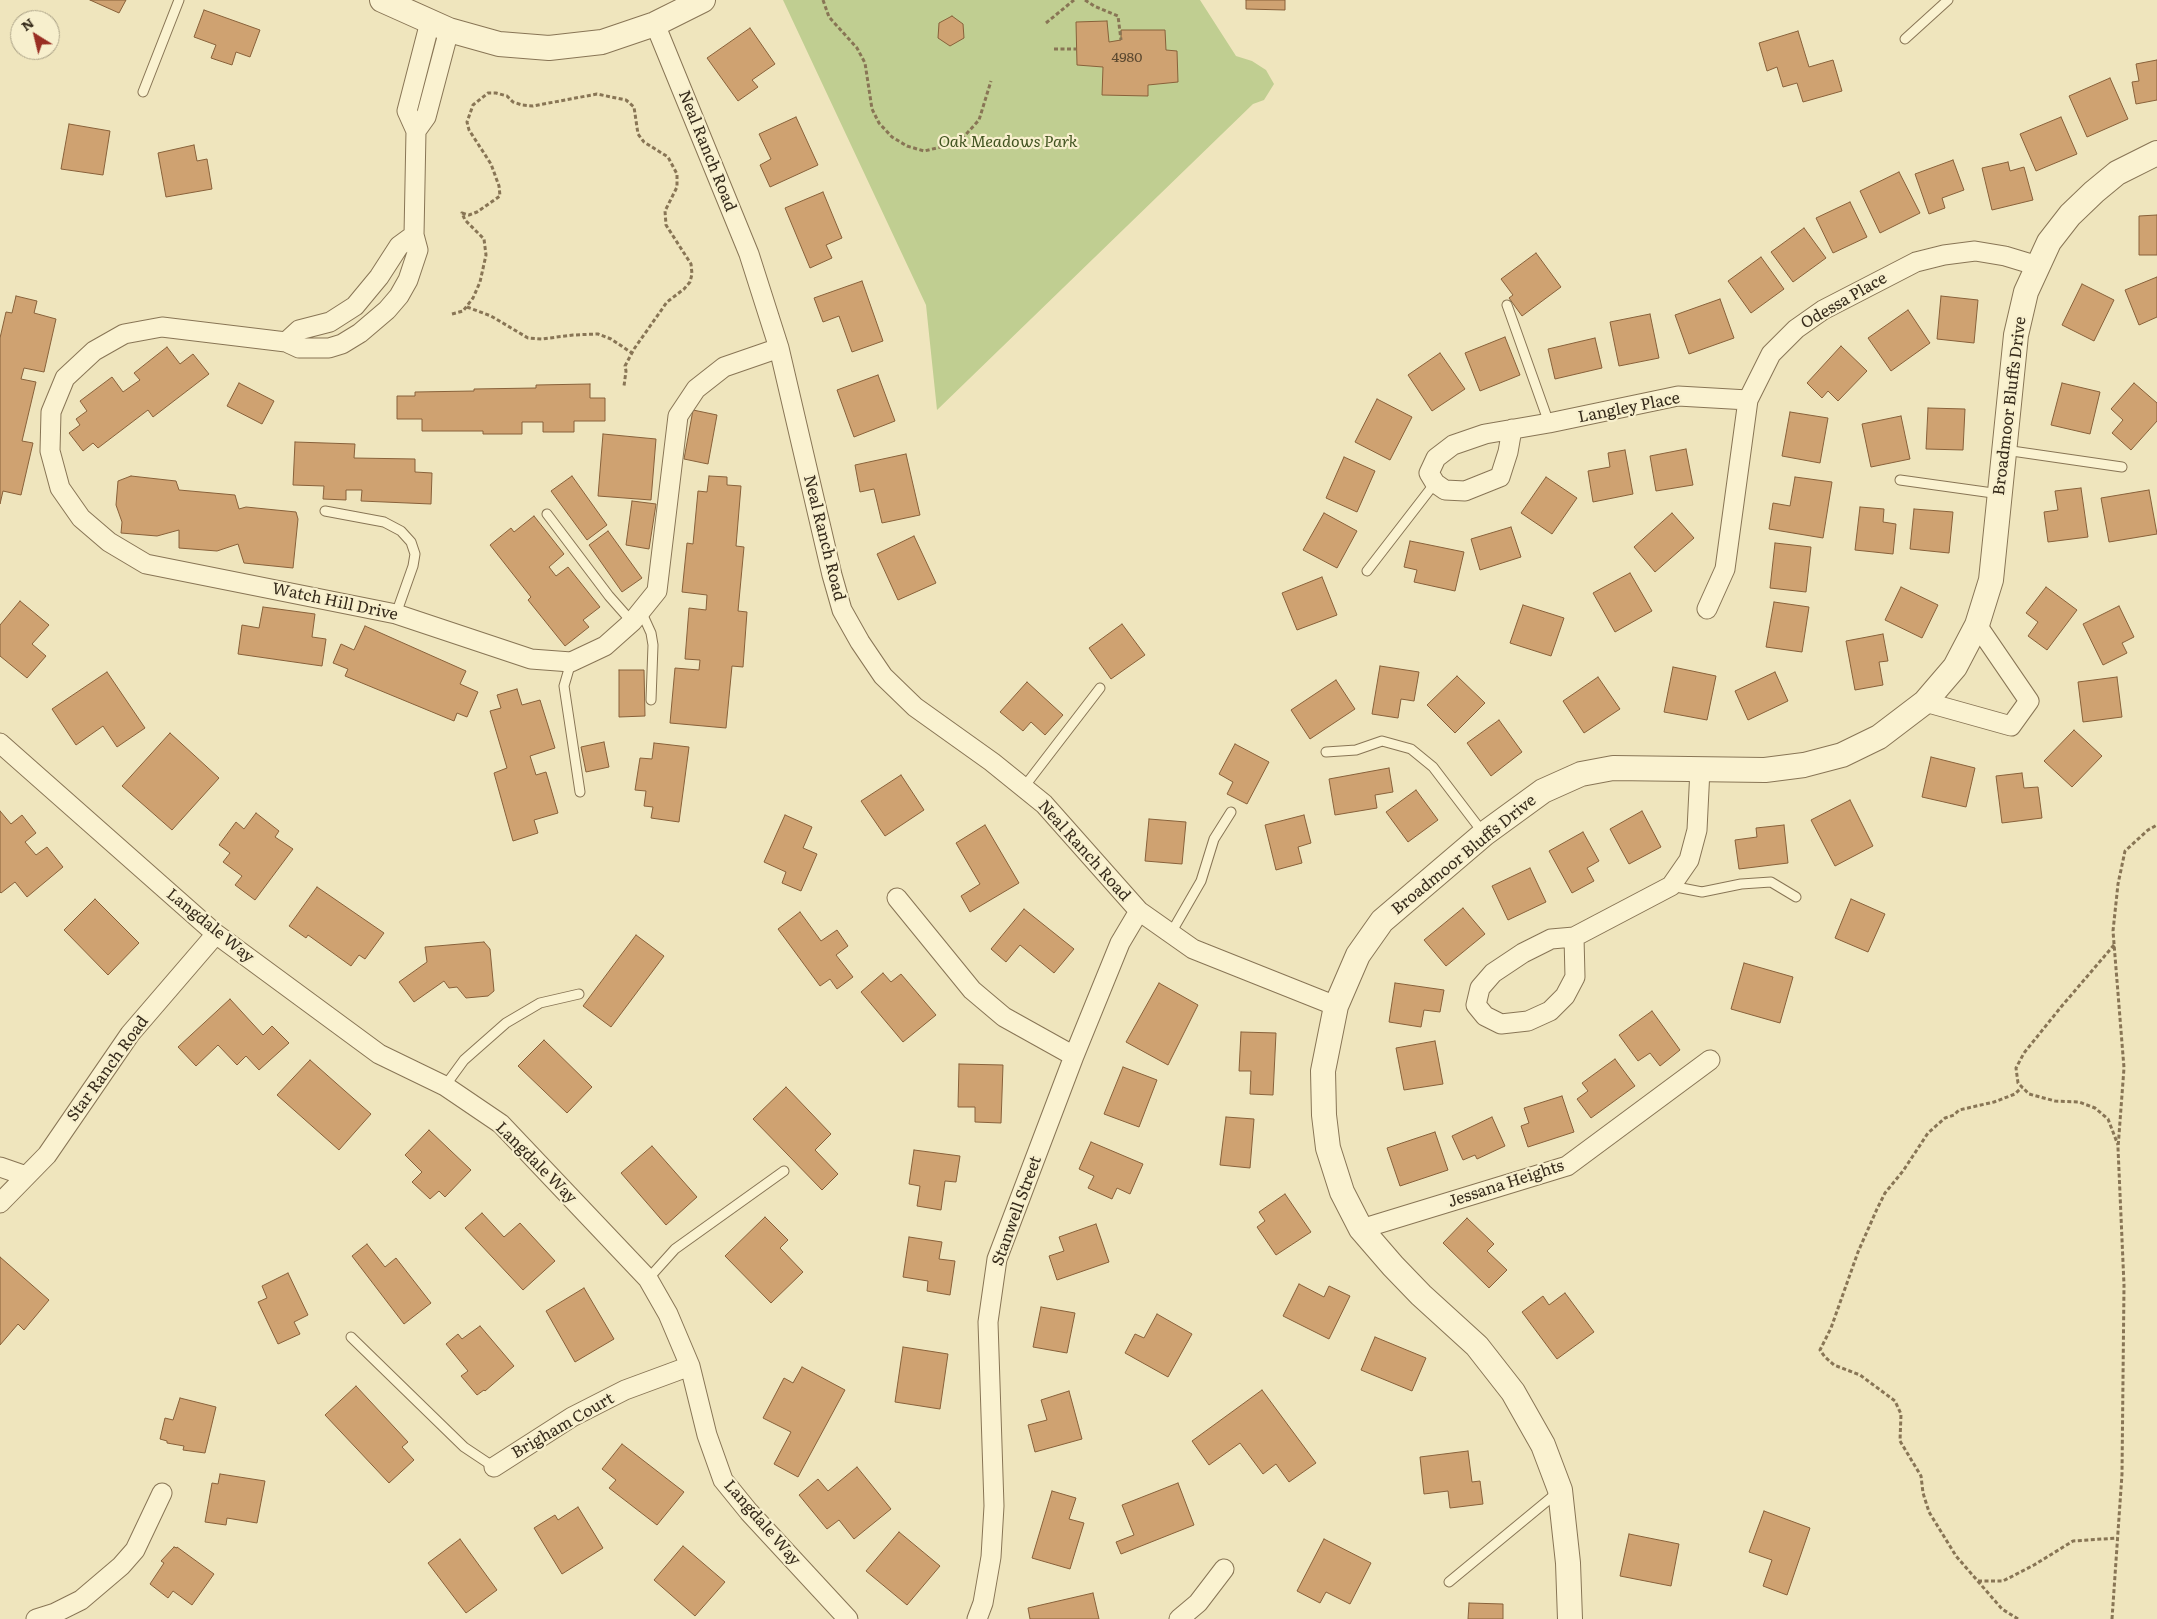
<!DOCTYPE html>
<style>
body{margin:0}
#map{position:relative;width:2157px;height:1619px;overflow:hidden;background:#efe5bd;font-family:Literata,serif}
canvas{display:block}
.north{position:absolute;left:10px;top:10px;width:50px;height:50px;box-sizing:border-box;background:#f7efcd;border:1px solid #aaa186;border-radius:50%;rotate:324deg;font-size:14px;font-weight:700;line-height:20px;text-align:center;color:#362b1b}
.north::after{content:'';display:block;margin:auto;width:18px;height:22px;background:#992e23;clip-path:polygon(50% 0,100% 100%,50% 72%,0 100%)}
</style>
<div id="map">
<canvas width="2157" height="1619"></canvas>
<div class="north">N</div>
</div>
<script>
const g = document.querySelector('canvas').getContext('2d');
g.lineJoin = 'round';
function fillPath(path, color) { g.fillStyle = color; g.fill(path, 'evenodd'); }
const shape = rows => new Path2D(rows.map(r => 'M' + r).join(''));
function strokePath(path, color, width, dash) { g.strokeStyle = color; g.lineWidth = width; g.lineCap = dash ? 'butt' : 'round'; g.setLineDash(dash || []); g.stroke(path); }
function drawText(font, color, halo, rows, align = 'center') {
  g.font = font + ' Literata,serif'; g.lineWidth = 4.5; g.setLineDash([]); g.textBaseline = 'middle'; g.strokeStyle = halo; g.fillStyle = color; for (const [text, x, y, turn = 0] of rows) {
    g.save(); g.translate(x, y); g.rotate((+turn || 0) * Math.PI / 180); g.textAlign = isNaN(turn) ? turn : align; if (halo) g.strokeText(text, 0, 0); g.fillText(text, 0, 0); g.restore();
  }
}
fillPath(shape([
 [783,0,1200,0,1236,56,1252,61,1266,70,1274,84,1264,100,1253,104,937,410,926,305]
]), '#c0ce91');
const building = shape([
 [90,0,126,0,119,13,90,0],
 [1246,0,1285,0,1285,10,1246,9,1246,0],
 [204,10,260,30,250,57,236,52,232,65,211,58,216,45,194,37,204,10],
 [952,16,963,24,964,38,950,46,938,38,939,23,952,16],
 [1107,21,1109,42,1121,40,1121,30,1165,30,1166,50,1177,51,1178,82,1148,85,1148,96,1102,95,1103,67,1077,65,1076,22,1107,21],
 [750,28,775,64,752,80,758,87,738,101,707,58,750,28],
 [1798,31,1809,67,1833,60,1842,91,1803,102,1797,83,1783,87,1777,67,1767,71,1759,43,1798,31],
 [2157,60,2157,100,2136,104,2132,82,2139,81,2136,64,2157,60],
 [2110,78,2128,119,2087,137,2069,96,2110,78],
 [796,117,818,165,770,187,760,165,771,159,759,134,796,117],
 [2061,117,2077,154,2036,171,2020,134,2061,117],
 [69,124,110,131,103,175,61,169,69,124],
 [194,145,197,161,207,159,212,189,166,197,158,153,194,145],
 [1953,160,1964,190,1942,198,1945,208,1929,214,1915,174,1953,160],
 [2008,162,2010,171,2024,167,2033,200,1992,210,1982,168,2008,162],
 [1899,172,1920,213,1880,233,1860,191,1899,172],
 [823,192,842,238,826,245,832,258,810,268,785,208,823,192],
 [1850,202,1867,237,1833,253,1816,218,1850,202],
 [2157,215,2157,255,2139,255,2139,216,2157,215],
 [1804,228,1826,258,1793,282,1771,252,1804,228],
 [1536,253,1561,287,1522,316,1509,298,1513,295,1501,279,1536,253],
 [1761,257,1784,289,1751,313,1728,281,1761,257],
 [2157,277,2157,317,2139,325,2125,290,2157,277],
 [862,281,883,341,852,352,839,316,823,322,814,298,862,281],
 [2082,284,2114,300,2094,341,2062,325,2082,284],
 [16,296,37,301,34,313,56,319,44,372,24,368,21,379,36,382,22,441,33,443,21,495,3,491,0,504,0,338,6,312,12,313,16,296],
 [1941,296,1978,300,1974,343,1937,339,1941,296],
 [1720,299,1734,338,1689,354,1675,315,1720,299],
 [1908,310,1930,343,1891,371,1868,338,1908,310],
 [1650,314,1659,358,1619,366,1610,322,1650,314],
 [1505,337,1520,375,1480,391,1465,353,1505,337],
 [1595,338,1602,368,1555,379,1548,349,1595,338],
 [1841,346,1867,371,1838,401,1828,391,1822,398,1807,383,1841,346],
 [167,347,180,364,193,354,209,374,153,417,148,410,98,448,93,443,83,451,69,433,80,425,76,419,87,411,80,401,112,377,123,392,140,380,134,373,167,347],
 [1440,353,1465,389,1432,411,1408,375,1440,353],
 [878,375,895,421,854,437,837,390,878,375],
 [239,383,274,401,262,424,227,406,239,383],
 [2062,383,2100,392,2090,434,2051,425,2062,383],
 [2134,383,2157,403,2157,421,2131,450,2112,433,2123,420,2111,409,2134,383],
 [590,384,590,398,605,398,605,421,574,421,574,432,543,432,543,422,522,422,522,434,483,434,483,431,422,431,422,419,397,419,397,396,415,396,415,392,474,391,474,389,536,388,536,385,590,384],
 [1377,399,1412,417,1390,460,1355,442,1377,399],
 [1928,408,1965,409,1963,450,1926,449,1928,408],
 [693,410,717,415,708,464,684,459,693,410],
 [1790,412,1828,418,1820,463,1782,456,1790,412],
 [1901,416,1910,459,1871,467,1862,424,1901,416],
 [603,434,656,439,651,500,598,496,603,434],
 [295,442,355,444,354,458,415,459,415,472,432,473,431,504,361,501,362,490,346,490,346,500,323,499,324,486,293,485,295,442],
 [1686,449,1693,485,1656,491,1650,456,1686,449],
 [1625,450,1633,494,1593,502,1588,471,1610,467,1608,453,1625,450],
 [906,454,920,515,882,523,874,489,860,492,855,465,906,454],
 [1344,457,1375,471,1357,512,1326,498,1344,457],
 [131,476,176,481,179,490,235,495,239,509,246,507,296,512,298,519,293,568,244,563,238,544,217,551,179,548,179,530,157,536,121,533,122,522,116,505,118,481,131,476],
 [572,476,607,525,587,540,551,491,572,476],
 [709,476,727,477,727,485,741,486,736,546,744,547,738,611,747,612,743,667,732,666,726,728,670,723,675,668,699,670,700,660,685,659,689,608,706,610,707,595,682,592,687,543,693,544,698,491,707,492,709,476],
 [1546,477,1577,498,1552,534,1521,513,1546,477],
 [1795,477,1832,482,1823,538,1769,529,1773,503,1790,506,1795,477],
 [2081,488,2088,537,2048,542,2044,512,2058,510,2055,491,2081,488],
 [2149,490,2157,534,2109,542,2101,498,2149,490],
 [632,501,656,504,649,549,626,545,632,501],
 [1860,507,1884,509,1883,522,1896,524,1893,554,1855,550,1860,507],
 [1914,509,1953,512,1949,553,1910,549,1914,509],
 [1324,513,1357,531,1337,568,1303,550,1324,513],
 [1672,513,1694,538,1655,572,1634,547,1672,513],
 [534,516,564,554,549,567,556,576,568,567,600,607,583,620,589,627,565,646,528,600,531,597,490,545,511,528,514,532,534,516],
 [1511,527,1521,557,1480,570,1471,539,1511,527],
 [608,531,642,578,622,592,589,545,608,531],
 [914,536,936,583,898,600,877,554,914,536],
 [1410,541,1464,552,1455,591,1414,582,1417,570,1404,567,1410,541],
 [1775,543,1811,547,1806,592,1770,588,1775,543],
 [1630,573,1652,611,1615,632,1593,593,1630,573],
 [1322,577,1337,615,1297,630,1282,593,1322,577],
 [1901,587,1938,605,1922,638,1885,620,1901,587],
 [2046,587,2077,610,2047,650,2028,636,2038,622,2026,613,2046,587],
 [20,601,49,625,32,644,46,656,27,678,0,656,0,625,20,601],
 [1774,602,1809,607,1802,652,1766,647,1774,602],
 [1523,605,1564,618,1551,656,1510,643,1523,605],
 [2119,606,2134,637,2122,643,2127,653,2103,665,2083,624,2119,606],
 [263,607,315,614,312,637,326,639,322,666,238,654,242,625,259,628,263,607],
 [1122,624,1145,655,1111,679,1089,648,1122,624],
 [365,626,466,671,460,684,478,692,467,717,457,713,454,721,345,676,348,669,333,663,341,644,354,650,365,626],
 [1883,634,1888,661,1879,662,1883,685,1855,690,1846,641,1883,634],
 [1380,666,1419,672,1414,701,1401,699,1398,718,1372,714,1380,666],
 [1673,667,1716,676,1707,720,1664,712,1673,667],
 [619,670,644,670,645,716,619,717,619,670],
 [107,672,145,728,117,747,103,726,76,745,52,709,107,672],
 [1775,672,1788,701,1748,720,1735,691,1775,672],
 [1457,676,1485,703,1455,733,1427,705,1457,676],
 [1598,677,1620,709,1584,733,1563,701,1598,677],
 [2117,677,2122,717,2083,722,2078,682,2117,677],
 [1336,680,1355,709,1310,739,1291,710,1336,680],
 [1027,682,1063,715,1045,735,1031,722,1023,731,1000,712,1027,682],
 [517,689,522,705,540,700,555,748,530,756,536,775,546,772,558,813,534,820,538,833,513,841,494,773,507,768,490,711,501,708,497,695,517,689],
 [1499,720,1522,752,1491,776,1467,743,1499,720],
 [2074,730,2102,756,2072,787,2044,761,2074,730],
 [170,733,219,778,172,830,122,786,170,733],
 [604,742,609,767,586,772,581,747,604,742],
 [654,743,689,747,679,822,651,818,653,807,644,806,646,791,635,790,640,758,652,759,654,743],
 [1235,744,1269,762,1247,804,1227,794,1233,782,1219,774,1235,744],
 [1931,757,1975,768,1966,807,1922,797,1931,757],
 [1389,768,1393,792,1375,795,1377,808,1335,815,1329,779,1389,768],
 [2022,773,2024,788,2038,787,2042,818,2002,823,1996,776,2022,773],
 [901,775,924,810,885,836,861,801,901,775],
 [1416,790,1438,820,1408,842,1386,812,1416,790],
 [1850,800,1873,846,1835,866,1811,820,1850,800],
 [0,811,11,824,22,815,36,833,25,842,36,855,47,847,63,867,27,897,15,882,1,893,0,892,0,811],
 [1642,811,1661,847,1629,864,1610,829,1642,811],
 [256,813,279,831,275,837,293,849,255,900,235,885,242,876,223,862,230,853,219,845,236,822,244,829,256,813],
 [785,815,812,827,803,848,817,854,801,891,782,883,786,872,764,862,785,815],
 [1304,815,1311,843,1298,847,1302,863,1276,870,1265,825,1304,815],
 [1149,819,1186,822,1182,864,1145,861,1149,819],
 [985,825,1019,883,970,912,961,896,980,884,956,843,985,825],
 [1784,825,1788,863,1739,869,1735,840,1757,837,1756,828,1784,825],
 [1583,832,1599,861,1587,868,1594,881,1572,893,1549,851,1583,832],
 [1530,868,1546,902,1508,920,1492,886,1530,868],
 [317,887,384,933,365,959,359,955,351,966,308,935,306,938,289,926,317,887],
 [95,899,139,943,108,975,64,930,95,899],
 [1851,899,1885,914,1868,952,1835,938,1851,899],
 [1463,908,1485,934,1446,966,1424,940,1463,908],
 [1024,909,1074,949,1054,973,1020,945,1006,962,991,949,1024,909],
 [800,912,821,941,837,930,848,946,836,955,853,977,837,989,830,979,820,986,778,929,800,912],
 [636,935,664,956,611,1027,583,1006,636,935],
 [484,942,490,949,494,991,488,996,466,998,457,987,449,988,444,981,414,1002,399,982,427,962,425,947,484,942],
 [1744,963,1793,977,1780,1023,1731,1009,1744,963],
 [883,973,891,982,901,974,936,1015,903,1042,861,992,883,973],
 [1159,983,1198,1005,1168,1065,1126,1042,1159,983],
 [1395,983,1444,990,1440,1012,1424,1010,1421,1027,1389,1022,1395,983],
 [230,999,263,1035,272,1026,289,1043,259,1070,246,1056,237,1065,218,1045,196,1066,178,1047,230,999],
 [1652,1011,1680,1050,1660,1066,1650,1053,1638,1061,1619,1035,1652,1011],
 [1241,1032,1276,1033,1273,1095,1250,1094,1251,1071,1239,1071,1241,1032],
 [544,1040,592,1087,567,1113,518,1066,544,1040],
 [1435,1041,1443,1084,1404,1090,1396,1048,1435,1041],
 [1615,1059,1635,1086,1591,1118,1577,1099,1588,1091,1582,1083,1615,1059],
 [310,1060,371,1114,339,1150,277,1095,310,1060],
 [959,1064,1003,1065,1001,1123,975,1122,975,1107,958,1107,959,1064],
 [1123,1067,1157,1080,1139,1127,1104,1114,1123,1067],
 [786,1087,831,1134,815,1150,838,1174,822,1190,753,1119,786,1087],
 [1562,1096,1574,1132,1528,1147,1521,1126,1529,1123,1524,1108,1562,1096],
 [1226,1117,1254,1119,1250,1168,1220,1165,1226,1117],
 [1492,1117,1505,1146,1477,1159,1475,1155,1463,1160,1452,1136,1492,1117],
 [429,1130,471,1170,445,1197,439,1191,430,1199,412,1182,422,1172,405,1155,429,1130],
 [1435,1132,1448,1170,1400,1186,1387,1148,1435,1132],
 [1091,1142,1143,1164,1130,1194,1117,1188,1112,1199,1088,1188,1094,1176,1079,1169,1091,1142],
 [652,1146,697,1197,666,1225,621,1173,652,1146],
 [914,1150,960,1156,956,1182,945,1181,941,1210,917,1206,920,1186,909,1184,914,1150],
 [1285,1194,1311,1232,1276,1255,1257,1227,1265,1221,1259,1212,1285,1194],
 [482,1213,504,1237,520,1223,555,1261,523,1290,465,1228,482,1213],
 [765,1217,788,1240,780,1248,803,1272,771,1303,725,1256,765,1217],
 [1467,1218,1494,1244,1487,1251,1507,1270,1489,1288,1443,1243,1467,1218],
 [1096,1224,1109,1262,1057,1280,1049,1256,1064,1251,1059,1237,1096,1224],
 [909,1237,942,1242,939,1259,955,1261,950,1295,927,1291,928,1281,903,1277,909,1237],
 [367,1244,385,1267,396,1258,431,1303,404,1324,352,1256,367,1244],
 [0,1257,49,1300,24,1330,18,1324,0,1345,0,1257],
 [288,1273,308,1315,294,1322,300,1334,278,1344,258,1302,267,1298,262,1286,288,1273],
 [1299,1284,1324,1297,1329,1286,1350,1296,1329,1339,1283,1316,1299,1284],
 [584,1288,614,1339,575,1362,546,1311,584,1288],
 [1565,1293,1594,1332,1557,1359,1522,1312,1543,1296,1549,1305,1565,1293],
 [1041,1307,1075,1313,1067,1353,1033,1347,1041,1307],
 [1157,1314,1192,1334,1168,1377,1125,1353,1135,1334,1144,1338,1157,1314],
 [480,1326,514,1366,485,1391,484,1390,477,1395,461,1376,468,1371,446,1344,458,1334,462,1339,480,1326],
 [1375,1337,1426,1358,1412,1391,1361,1370,1375,1337],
 [903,1347,948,1354,940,1409,895,1402,903,1347],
 [802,1367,845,1390,798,1477,774,1464,791,1432,763,1418,784,1378,793,1383,802,1367],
 [356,1386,408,1442,402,1447,414,1460,389,1483,325,1415,356,1386],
 [1262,1390,1316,1463,1289,1482,1276,1464,1263,1474,1240,1443,1209,1465,1192,1441,1262,1390],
 [1069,1391,1082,1439,1035,1452,1028,1425,1047,1420,1041,1400,1069,1391],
 [180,1398,216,1407,205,1453,183,1450,184,1446,167,1443,167,1441,160,1439,165,1418,173,1420,180,1398],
 [622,1444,684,1492,657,1525,609,1488,616,1480,602,1469,622,1444],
 [1468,1451,1472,1482,1480,1481,1483,1504,1450,1508,1448,1491,1424,1494,1420,1457,1468,1451],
 [857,1467,891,1509,854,1539,839,1520,827,1529,799,1495,818,1479,828,1491,857,1467],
 [220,1474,265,1481,257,1523,227,1518,226,1525,205,1522,212,1483,218,1484,220,1474],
 [1178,1483,1194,1525,1121,1554,1116,1542,1134,1535,1122,1505,1178,1483],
 [1052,1491,1076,1498,1069,1519,1084,1523,1070,1569,1032,1558,1052,1491],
 [578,1507,603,1548,562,1574,534,1528,555,1515,558,1520,578,1507],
 [1764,1511,1810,1528,1787,1595,1763,1586,1772,1560,1749,1552,1764,1511],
 [899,1532,940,1566,907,1605,866,1571,899,1532],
 [1629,1534,1679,1544,1671,1586,1620,1576,1629,1534],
 [460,1539,497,1590,466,1613,428,1563,460,1539],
 [1324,1539,1371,1563,1350,1604,1326,1592,1320,1603,1297,1591,1324,1539],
 [683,1546,725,1582,695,1616,654,1580,683,1546],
 [174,1547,177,1548,177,1547,214,1574,192,1605,173,1591,168,1598,150,1584,164,1563,161,1561,174,1547],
 [1093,1593,1099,1619,1030,1619,1028,1608,1093,1593],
 [1469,1603,1503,1604,1503,1619,1468,1619,1469,1603]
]);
fillPath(building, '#cfa271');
strokePath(building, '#88613a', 1);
const service = shape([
 [1905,39,1948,0],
 [143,92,179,0],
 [1507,305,1549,423],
 [2005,450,2122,467],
 [1900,480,2000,494],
 [325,511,384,522,401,531,411,542,415,554,413,566,396,614],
 [547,514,609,596,632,622],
 [1367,571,1435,483],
 [641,611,651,633,653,645,651,700],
 [571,662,564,686,580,792],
 [1326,752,1356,750,1382,741,1411,749,1433,767,1484,834],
 [1024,787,1100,688],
 [1671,886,1702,892,1741,884,1771,882,1796,897],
 [1171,933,1201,881,1214,839,1231,812],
 [445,1086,464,1060,506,1023,540,1003,579,994],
 [648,1279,675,1249,784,1171],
 [351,1337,464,1447,494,1467],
 [1449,1582,1558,1492]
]);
const minor = shape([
 [430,22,407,111,416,131,414,235,418,250,408,280,399,296,387,310,360,333,342,344,329,348,299,348,286,342,162,327,124,334,94,351,65,378,51,412,50,451,60,488,81,518,109,542,146,564,396,614,531,659,571,662,605,646,632,622,657,591,678,416,696,389,724,367,779,348],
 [655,24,749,254,779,348,832,575,842,610,860,642,883,676,915,707,992,762,1044,804,1139,911,1193,949,1336,1006],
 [416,131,426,117,449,30],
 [286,342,299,330,330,322,355,306,379,277,399,246,414,235],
 [1512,429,1508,452,1500,477,1465,491,1445,490,1435,483,1429,473,1436,458,1453,445,1485,434,1549,423,1678,396,1748,400],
 [1707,609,1725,569,1748,400,1771,354,1796,329,1823,310,1916,262,1944,255,1975,251,2005,256,2038,266],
 [1925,702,2011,726,2029,701,1977,625],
 [0,743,216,934,379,1054,445,1086,501,1124,648,1279,668,1314,690,1366,707,1435,723,1480,749,1512,848,1619],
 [897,898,972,990,1004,1017,1074,1056],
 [1574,937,1575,977,1565,996,1550,1011,1528,1021,1501,1024,1485,1016,1476,1005,1480,988,1493,973,1523,953,1551,939,1574,937],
 [1574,937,1671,886,1689,860,1697,830,1700,769],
 [0,1167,26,1176],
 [0,1203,47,1155,130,1034,216,934],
 [1361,1229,1567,1166,1710,1060],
 [494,1467,572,1417,625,1390,690,1366],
 [36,1619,55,1613,81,1600,121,1566,135,1550,162,1493],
 [977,1619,983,1603,991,1557,994,1506,988,1322,997,1259,1074,1056,1120,943,1139,911],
 [1179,1619,1198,1603,1224,1569]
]);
const tertiary = shape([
 [382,0,449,30,499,44,549,48,602,42,655,24,703,0],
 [1570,1619,1568,1563,1560,1490,1543,1445,1513,1392,1477,1346,1421,1295,1393,1266,1361,1229,1342,1192,1328,1148,1324,1115,1323,1071,1336,1006,1358,955,1382,921,1484,834,1543,791,1581,774,1613,768,1765,770,1804,765,1842,755,1879,737,1925,702,1955,667,1977,625,1991,580,2016,335,2026,292,2049,242,2070,215,2094,192,2117,173,2157,153]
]);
strokePath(service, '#887555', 11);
strokePath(minor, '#887555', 21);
strokePath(tertiary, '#887555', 26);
strokePath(shape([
 [823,0,829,17,857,48,865,63,872,109,879,123,892,137,907,146,924,151,958,143,979,120,991,81],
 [1085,0,1094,6,1118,16,1121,40],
 [1046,23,1074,0],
 [1054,49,1076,49],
 [467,307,491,316,528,338,542,339,573,335,598,334,611,339,632,353],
 [452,314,463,311,473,298,480,282,486,255,484,239,465,220,462,213,469,215,477,212,500,196,499,186,491,164,469,130,467,122,473,105,488,93,496,93,507,96,513,102,522,105,533,106,597,94,626,100,634,107,638,134,644,142,668,157,677,174,677,187,665,211,666,225,691,264,692,274,690,282,684,289,667,302,634,349,625,366,626,371,624,386],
 [2114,945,2061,1007,2024,1053,2016,1068,2018,1083,2029,1094,2055,1101,2079,1102,2095,1108,2108,1119,2118,1145],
 [1978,1581,2003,1581,2034,1565,2073,1541,2117,1538],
 [2018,1619,2002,1609,1956,1556,1929,1512,1923,1493,1921,1476,1900,1441,1901,1414,1895,1401,1860,1375,1834,1365,1825,1357,1820,1350,1831,1328,1858,1252,1877,1209,1885,1193,1903,1171,1928,1133,1945,1118,1954,1115,1959,1110,1994,1102,2015,1094,2022,1087],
 [2112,1619,2122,1474,2124,1285,2118,1148,2124,1068,2113,931,2118,884,2125,851,2148,830,2157,825]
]), '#887555', 3, [4, 2.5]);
strokePath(service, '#faf2d0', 9);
strokePath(minor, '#faf2d0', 19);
strokePath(tertiary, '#faf2d0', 24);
drawText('14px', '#5c4930', null, [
 ["4980",1127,58]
]);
drawText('italic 16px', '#425421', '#f7efcd', [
 ["Oak Meadows Park",1008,142]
]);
drawText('16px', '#362b1b', '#f7efcd', [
 ["Neal Ranch Road",707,151,68],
 ["Odessa Place",1844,301,-30],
 ["Broadmoor Bluffs Drive",2010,406,-83],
 ["Langley Place",1629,408,-11],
 ["Neal Ranch Road",824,538,76],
 ["Watch Hill Drive",335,602,12],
 ["Neal Ranch Road",1084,851,48],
 ["Broadmoor Bluffs Drive",1464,855,-39],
 ["Langdale Way",210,926,39],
 ["Star Ranch Road",108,1069,-54],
 ["Langdale Way",536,1163,45],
 ["Jessana Heights",1506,1184,-18],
 ["Stanwell Street",1017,1211,-70],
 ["Brigham Court",563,1426,-30],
 ["Langdale Way",762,1523,49]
]);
</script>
